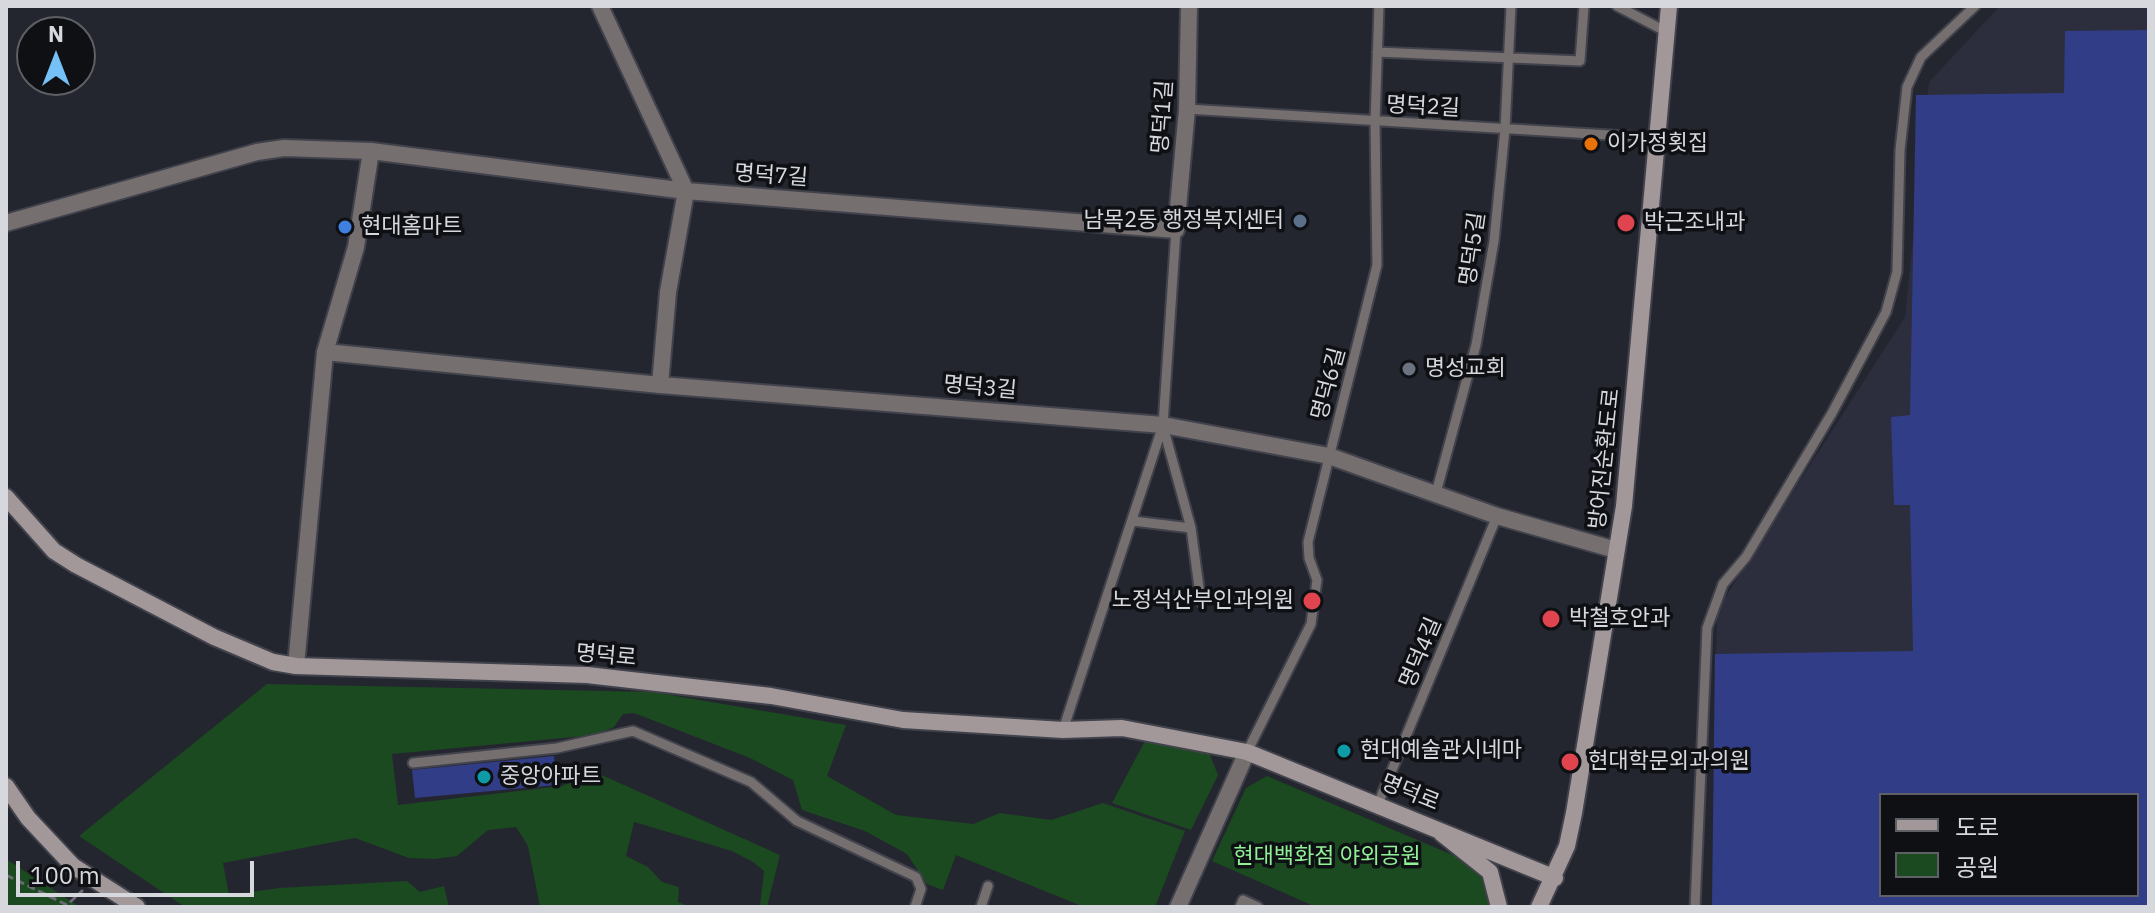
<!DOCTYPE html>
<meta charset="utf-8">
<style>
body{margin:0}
#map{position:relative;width:2155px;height:913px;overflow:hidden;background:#24262f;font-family:"IBM Plex Sans","Noto Sans KR",sans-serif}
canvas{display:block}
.frame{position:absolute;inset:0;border:8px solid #d7d8de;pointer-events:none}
.legend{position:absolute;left:1879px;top:793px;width:260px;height:104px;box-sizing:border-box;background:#0e1014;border:2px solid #5e6065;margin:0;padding:10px 14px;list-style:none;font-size:24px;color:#d7d8de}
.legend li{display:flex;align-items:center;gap:16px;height:40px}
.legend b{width:40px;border:2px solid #5e6065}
.north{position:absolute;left:16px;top:16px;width:80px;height:80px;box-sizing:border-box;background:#0e1014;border:2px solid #5e6065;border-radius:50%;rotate:0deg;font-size:22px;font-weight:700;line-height:32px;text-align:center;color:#d7d8de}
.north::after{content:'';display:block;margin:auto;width:28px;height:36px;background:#75c0f6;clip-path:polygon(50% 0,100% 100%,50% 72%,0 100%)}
.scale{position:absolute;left:16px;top:861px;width:238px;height:36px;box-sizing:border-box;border:4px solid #d7d8de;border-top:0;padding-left:10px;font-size:24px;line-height:28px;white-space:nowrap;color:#d7d8de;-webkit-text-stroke:6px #0e1014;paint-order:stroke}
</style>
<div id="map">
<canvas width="2155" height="913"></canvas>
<div class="frame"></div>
<ul class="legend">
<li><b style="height:10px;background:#a2989a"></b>도로</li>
<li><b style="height:22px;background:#1b4a20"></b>공원</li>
</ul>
<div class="north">N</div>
<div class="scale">100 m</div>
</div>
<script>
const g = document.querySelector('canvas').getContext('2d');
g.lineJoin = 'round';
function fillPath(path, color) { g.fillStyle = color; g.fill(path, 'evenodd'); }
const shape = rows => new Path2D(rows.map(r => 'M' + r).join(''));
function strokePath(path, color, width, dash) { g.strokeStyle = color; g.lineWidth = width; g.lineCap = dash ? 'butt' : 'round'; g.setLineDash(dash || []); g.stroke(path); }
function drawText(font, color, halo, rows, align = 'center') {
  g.font = font + ' "IBM Plex Sans","Noto Sans KR",sans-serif'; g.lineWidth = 7; g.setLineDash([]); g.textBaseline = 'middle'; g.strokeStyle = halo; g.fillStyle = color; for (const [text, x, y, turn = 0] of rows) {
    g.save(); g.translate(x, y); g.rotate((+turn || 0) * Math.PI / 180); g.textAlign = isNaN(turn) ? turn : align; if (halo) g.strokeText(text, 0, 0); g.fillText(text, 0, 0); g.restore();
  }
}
fillPath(shape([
 [2000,6,2149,6,2149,907,1712,907,1717,610,1905,317,1929,82],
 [1881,795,2137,795,2137,895,1881,895]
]), '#2c2e3d');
fillPath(shape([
 [267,684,653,692,846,725,827,776,896,815,973,824,1000,813,1051,820,1103,803,1185,831,1155,907,1084,907,956,855,943,890,927,884,907,854,865,831,802,810,793,780,750,758,634,713,623,714,614,727,595,735,392,754,398,805,562,786,595,772,780,855,767,907,760,906,764,871,753,862,732,851,634,822,626,856,648,867,662,882,679,887,678,902,690,907,540,907,528,846,516,827,488,830,457,856,435,859,409,858,355,838,223,863,229,895,279,888,407,881,420,892,444,886,449,907,185,907,79,836],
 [1146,739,1208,750,1218,775,1191,830,1112,803],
 [1267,776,1476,865,1485,877,1489,907,1316,907,1212,861,1246,788],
 [6,859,80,907,6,907]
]), '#1b4a20');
fillPath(shape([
 [2149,30,2149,907,1712,907,1715,654,1913,651,1910,505,1894,505,1891,417,1910,415,1916,95,2064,93,2065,31],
 [1881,795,2137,795,2137,895,1881,895],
 [554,756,556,785,415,798,412,770]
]), '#323d87');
const lane = shape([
 [1617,6,1667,32],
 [1377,52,1580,61,1584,6],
 [1187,109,1658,138],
 [1163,426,1191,528,1201,602],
 [1436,493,1476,345,1494,241,1505,129,1511,6],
 [1133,521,1191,528],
 [1063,730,1163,425,1176,230],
 [1247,752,1311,624,1317,580,1309,558,1308,542,1377,265,1375,122,1379,6],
 [413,763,557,748,633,731,751,782,797,821,916,877,921,889,915,907],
 [1378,804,1497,516],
 [981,907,988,886],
 [1240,907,1243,900,1258,907],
 [1695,907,1707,628,1723,584,1746,557,1832,413,1886,312,1897,272,1900,150,1907,87,1921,57,1975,6]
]);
const street = shape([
 [600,6,686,191,668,292,660,385],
 [6,223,257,152,284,148,371,151,686,191,1176,230,1187,109,1189,6],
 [325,352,660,385,1163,425,1329,456,1497,516,1616,550],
 [296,666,325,352,356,247,371,151],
 [1178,907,1247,752]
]);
const secondary = shape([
 [6,497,54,551,76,565,214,637,273,662,296,666,587,675,771,696,903,720,1063,730,1122,728,1247,752,1555,878],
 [6,786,28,818,73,866,137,907],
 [1441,833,1490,872,1499,907],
 [1539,907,1567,846,1574,813,1624,506,1669,6]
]);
strokePath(lane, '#41424b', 13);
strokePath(street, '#41424b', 20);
strokePath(secondary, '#41424b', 20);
strokePath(shape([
 [6,875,67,905,83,890]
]), '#696a72', 3, [8, 4]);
strokePath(lane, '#756f70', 9);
strokePath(street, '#756f70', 16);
strokePath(secondary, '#a2989a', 16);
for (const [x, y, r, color] of [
 [1591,144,8,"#e8710a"],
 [1300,221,8,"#5c6f8a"],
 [1626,223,10,"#e0444e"],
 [345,227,8,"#3f7fe0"],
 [1409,369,8,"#6b7280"],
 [1312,601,10,"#e0444e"],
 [1551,619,10,"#e0444e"],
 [1344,751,8,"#0f9aa8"],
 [1570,762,10,"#e0444e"],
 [484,777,8,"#0f9aa8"]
]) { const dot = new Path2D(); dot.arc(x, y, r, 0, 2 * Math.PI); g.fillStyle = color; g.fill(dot); strokePath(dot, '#0e1014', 3); }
drawText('22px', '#d7d8de', '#0e1014', [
 ["명덕2길",1423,107,3],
 ["명덕1길",1163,117,-86],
 ["명덕7길",771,176,4],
 ["명덕5길",1473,249,-82],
 ["명덕6길",1329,384,-75],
 ["명덕3길",980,388,5],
 ["방어진순환도로",1605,459,-84],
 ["명덕4길",1421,653,-67],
 ["명덕로",606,656,5],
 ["명덕로",1410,793,22]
]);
drawText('22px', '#d7d8de', '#0e1014', [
 ["이가정횟집",1607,144],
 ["남목2동 행정복지센터",1284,221,"right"],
 ["박근조내과",1644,223],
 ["현대홈마트",361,227],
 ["명성교회",1425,369],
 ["노정석산부인과의원",1294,601,"right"],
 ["박철호안과",1569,619],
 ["현대예술관시네마",1360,751],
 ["현대학문외과의원",1588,762],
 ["중앙아파트",500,777]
], 'left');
drawText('22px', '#90f096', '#0e1014', [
 ["현대백화점 야외공원",1327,857]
]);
</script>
